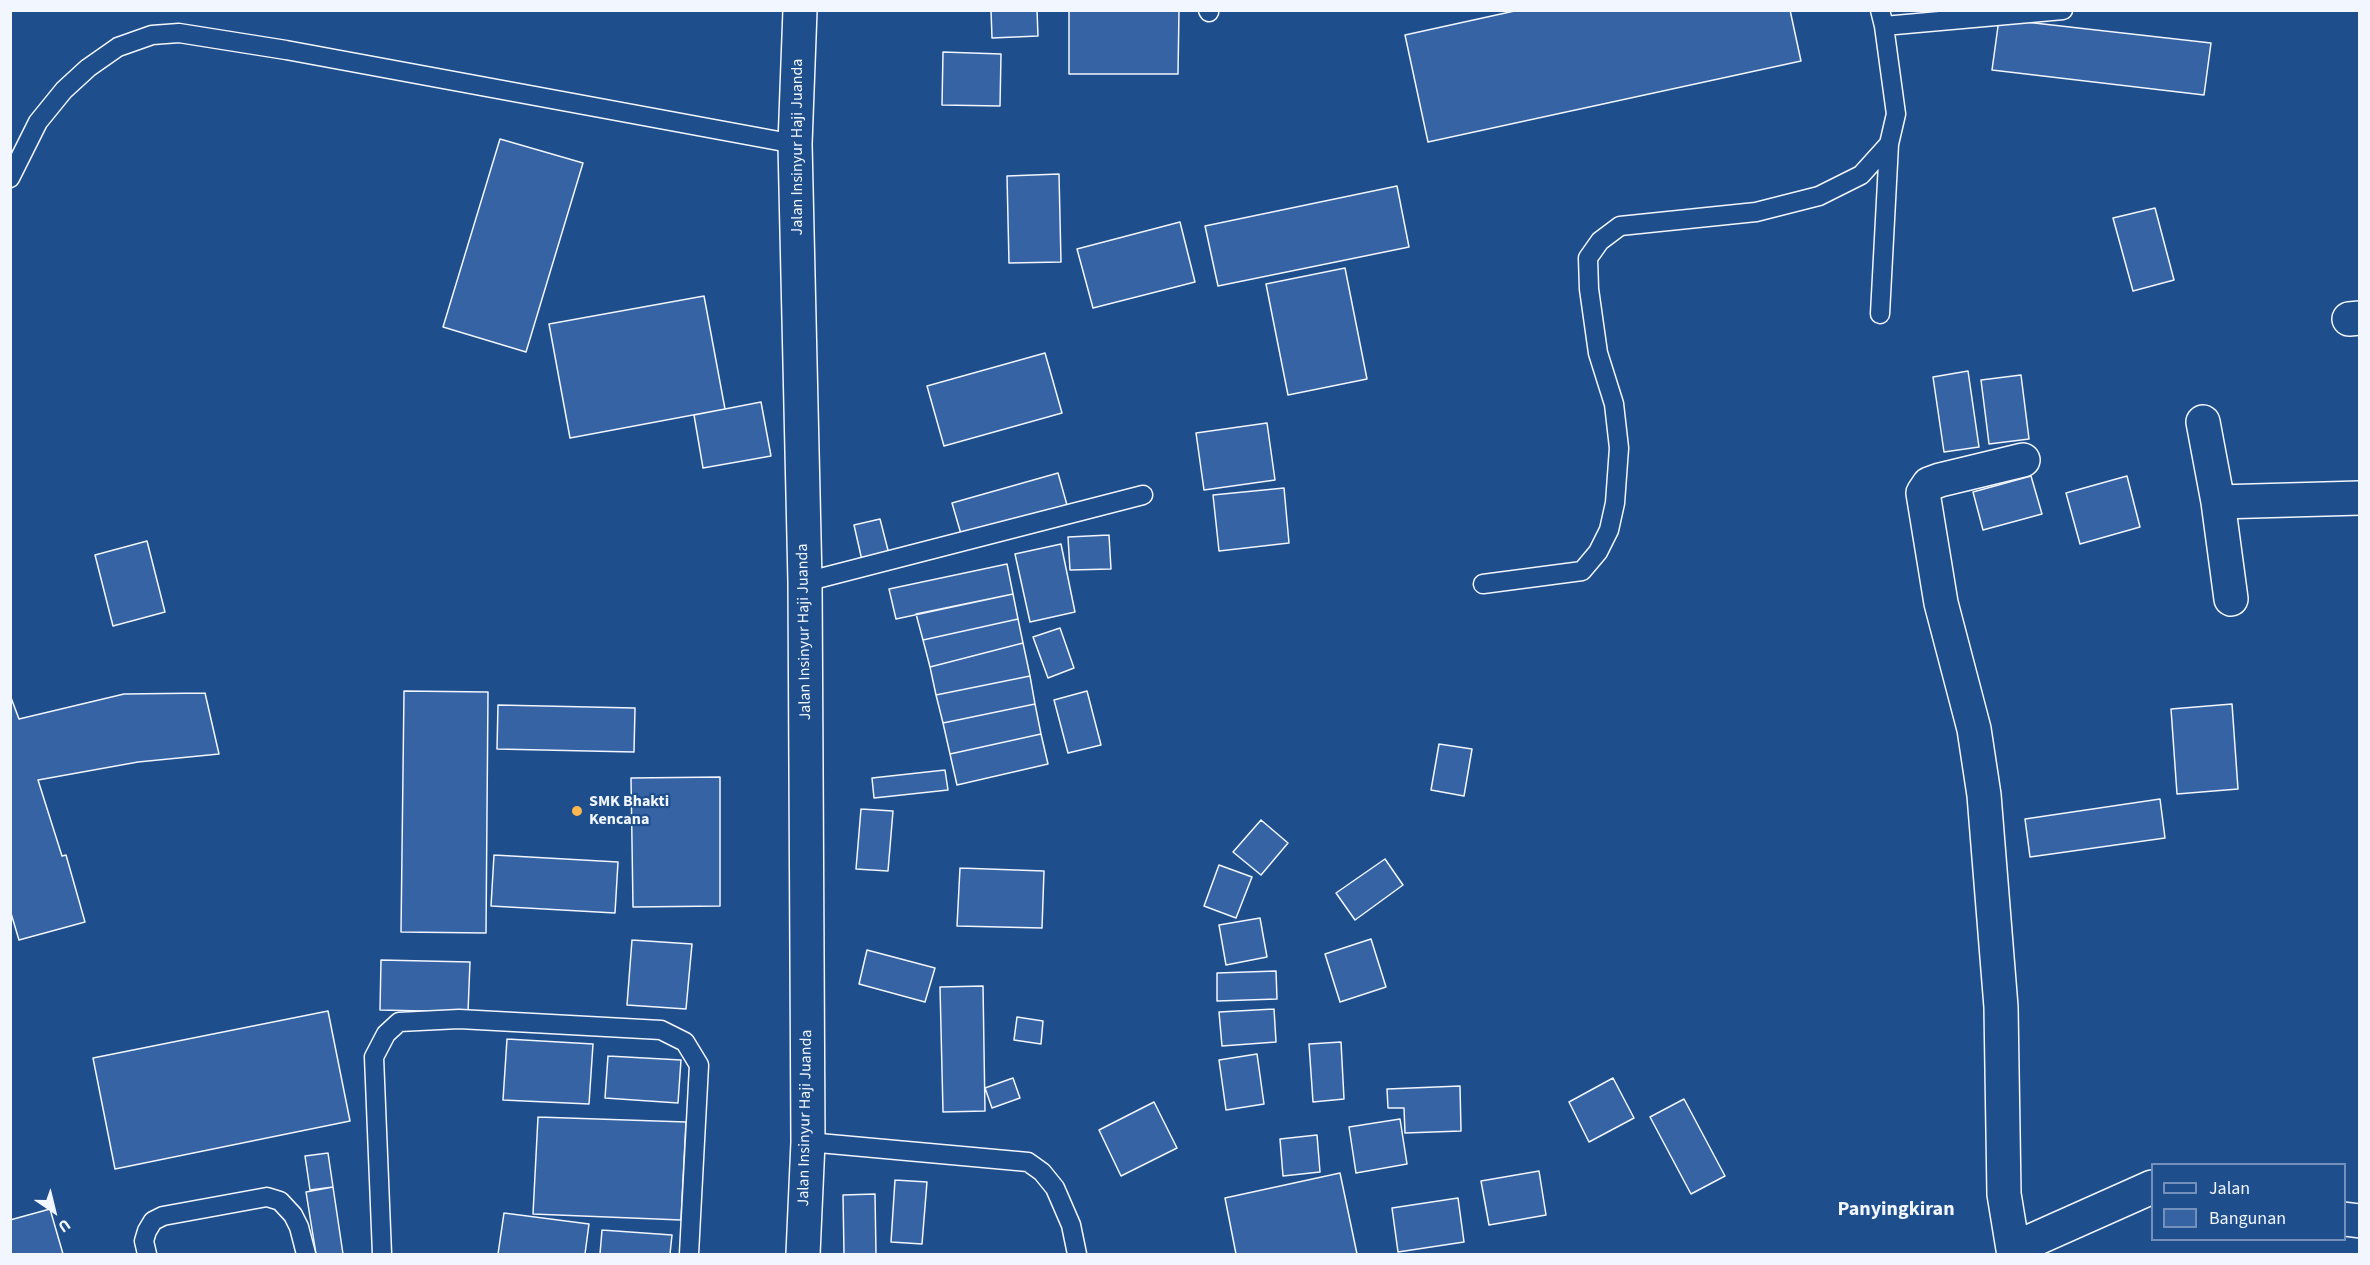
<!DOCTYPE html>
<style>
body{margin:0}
#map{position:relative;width:2370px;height:1265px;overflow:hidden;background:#1f4e8c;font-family:"Source Sans 3",sans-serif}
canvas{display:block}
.frame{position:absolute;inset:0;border:12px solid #f2f6ff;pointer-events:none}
.legend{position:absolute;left:2151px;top:1163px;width:195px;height:78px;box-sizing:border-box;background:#1f4e8c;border:2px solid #7391ba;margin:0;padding:8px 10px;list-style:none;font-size:18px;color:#f2f6ff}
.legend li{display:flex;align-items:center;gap:12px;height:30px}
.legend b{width:30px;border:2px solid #7391ba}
.north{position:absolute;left:24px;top:1181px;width:60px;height:60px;-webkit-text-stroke:4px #1f4e8c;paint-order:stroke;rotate:145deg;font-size:16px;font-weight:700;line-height:24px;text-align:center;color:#f2f6ff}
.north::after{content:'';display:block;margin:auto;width:21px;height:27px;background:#f2f6ff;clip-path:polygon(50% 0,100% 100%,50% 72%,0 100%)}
</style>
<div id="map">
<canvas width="2370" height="1265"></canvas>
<div class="frame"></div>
<ul class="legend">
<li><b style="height:8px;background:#1f4e8c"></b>Jalan</li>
<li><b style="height:16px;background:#3563a3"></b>Bangunan</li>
</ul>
<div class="north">U</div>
</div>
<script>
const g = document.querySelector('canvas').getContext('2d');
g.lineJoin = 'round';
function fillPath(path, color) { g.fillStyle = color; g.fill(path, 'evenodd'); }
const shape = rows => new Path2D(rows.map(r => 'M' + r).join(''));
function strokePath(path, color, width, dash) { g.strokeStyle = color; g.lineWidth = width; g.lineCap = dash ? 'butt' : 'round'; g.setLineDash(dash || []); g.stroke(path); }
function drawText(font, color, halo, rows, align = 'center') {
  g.font = font + ' "Source Sans 3",sans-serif'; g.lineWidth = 4.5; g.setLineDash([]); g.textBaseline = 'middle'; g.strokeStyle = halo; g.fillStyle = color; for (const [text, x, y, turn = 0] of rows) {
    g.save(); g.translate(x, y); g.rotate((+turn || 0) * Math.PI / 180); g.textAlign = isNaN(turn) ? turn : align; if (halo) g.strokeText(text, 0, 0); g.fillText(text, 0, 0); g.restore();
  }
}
const building = shape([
 [991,10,1037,10,1038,36,992,38,991,10],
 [1069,10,1179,10,1178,74,1069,74,1069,10],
 [1519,10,1790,10,1801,61,1428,142,1405,35,1519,10],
 [1999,19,2211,43,2204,95,1992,70,1999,19],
 [943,52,1001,54,1000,106,942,105,943,52],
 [500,139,583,163,526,352,443,327,500,139],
 [1059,174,1061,262,1009,263,1007,176,1059,174],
 [1397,186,1409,247,1218,286,1205,226,1397,186],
 [2155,208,2174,280,2133,291,2113,218,2155,208],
 [1180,222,1195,282,1093,308,1077,249,1180,222],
 [1345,268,1367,379,1288,395,1266,284,1345,268],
 [704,296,725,409,570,438,549,324,704,296],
 [1045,353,1062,413,944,446,927,386,1045,353],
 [1968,371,1979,447,1944,452,1933,377,1968,371],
 [2021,375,2029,439,1989,444,1981,380,2021,375],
 [761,402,771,456,703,468,694,415,761,402],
 [1267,423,1275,480,1204,490,1196,433,1267,423],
 [1058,473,1067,505,961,534,952,503,1058,473],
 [2031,476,2042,514,1983,530,1973,492,2031,476],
 [2127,476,2140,527,2080,544,2066,493,2127,476],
 [1284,488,1289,543,1219,551,1213,495,1284,488],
 [880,519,890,558,863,565,854,525,880,519],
 [1109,535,1111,569,1070,570,1068,537,1109,535],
 [147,541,165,612,113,626,95,555,147,541],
 [1061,544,1075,612,1030,622,1015,554,1061,544],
 [1007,564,1013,594,896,619,889,589,1007,564],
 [1013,594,1018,619,923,640,916,614,1013,594],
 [1018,619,1023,643,930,667,923,640,1018,619],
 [1060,628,1074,668,1048,678,1033,637,1060,628],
 [1023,643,1030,676,936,695,930,667,1023,643],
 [1030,676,1035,704,943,723,936,695,1030,676],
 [404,691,488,692,486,933,401,932,404,691],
 [1087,691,1101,745,1068,753,1054,700,1087,691],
 [205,693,219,754,138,762,38,780,62,856,66,855,85,922,19,940,10,910,10,695,19,719,124,694,205,693],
 [1035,704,1041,734,950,754,943,723,1035,704],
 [2232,704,2238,789,2177,794,2171,709,2232,704],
 [498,705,635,708,634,752,497,749,498,705],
 [1041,734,1048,764,957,785,950,754,1041,734],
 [1439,744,1472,749,1464,796,1431,790,1439,744],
 [945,770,948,790,874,798,872,778,945,770],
 [720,777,720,906,633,907,631,778,720,777],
 [2160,799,2165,838,2030,857,2025,819,2160,799],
 [861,809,893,811,888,871,856,869,861,809],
 [1261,820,1288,843,1261,875,1233,852,1261,820],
 [494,855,618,862,615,913,491,906,494,855],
 [1385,859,1403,885,1355,920,1336,893,1385,859],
 [1219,865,1252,877,1236,918,1204,906,1219,865],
 [960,868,1044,871,1042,928,957,926,960,868],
 [1260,918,1267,957,1226,965,1219,925,1260,918],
 [1371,939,1386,987,1340,1002,1325,954,1371,939],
 [632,940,692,944,686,1009,627,1005,632,940],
 [867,950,935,968,925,1002,859,984,867,950],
 [381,960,470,962,468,1012,380,1010,381,960],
 [1276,971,1277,999,1217,1001,1217,973,1276,971],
 [983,986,985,1111,943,1112,940,987,983,986],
 [1274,1009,1276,1042,1222,1046,1219,1012,1274,1009],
 [328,1011,350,1121,115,1169,93,1058,328,1011],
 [1017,1017,1043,1021,1041,1044,1014,1040,1017,1017],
 [507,1039,593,1044,589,1104,503,1100,507,1039],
 [1341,1042,1344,1099,1313,1102,1309,1044,1341,1042],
 [1257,1054,1264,1104,1226,1110,1219,1060,1257,1054],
 [608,1056,681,1060,678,1103,605,1098,608,1056],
 [1013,1078,1020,1098,992,1108,985,1088,1013,1078],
 [1613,1078,1634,1118,1589,1142,1569,1102,1613,1078],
 [1460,1086,1461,1131,1405,1133,1404,1108,1388,1108,1387,1089,1460,1086],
 [1684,1099,1725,1176,1691,1194,1650,1117,1684,1099],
 [1154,1102,1177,1148,1121,1176,1099,1130,1154,1102],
 [538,1117,686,1122,681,1220,533,1214,538,1117],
 [1400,1119,1407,1164,1356,1173,1349,1127,1400,1119],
 [1317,1135,1320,1172,1283,1176,1280,1139,1317,1135],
 [328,1153,333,1187,310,1190,305,1156,328,1153],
 [1539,1171,1546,1215,1489,1225,1481,1181,1539,1171],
 [1340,1173,1357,1254,1236,1254,1225,1198,1340,1173],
 [895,1180,927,1182,922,1244,891,1242,895,1180],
 [333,1187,343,1254,316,1254,306,1192,333,1187],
 [875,1194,876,1254,844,1254,843,1195,875,1194],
 [1458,1198,1464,1242,1398,1252,1392,1208,1458,1198],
 [50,1209,63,1254,10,1254,10,1220,50,1209],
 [504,1213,589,1224,585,1254,498,1254,504,1213],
 [602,1230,672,1235,670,1254,600,1254,602,1230]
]);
fillPath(building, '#3563a3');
strokePath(building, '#f2f6ff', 1.5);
const lane = shape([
 [1208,10,1209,12],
 [1884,26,2063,10],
 [10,178,38,122,64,90,88,68,118,47,152,35,179,33,286,50,795,144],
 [1880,314,1889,144],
 [805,582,1143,495],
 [1483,584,1582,571,1598,552,1609,530,1615,503,1619,448,1614,404,1598,353,1589,289,1588,258,1600,241,1620,226,1756,212,1819,196,1861,175,1889,144,1896,114,1884,26,1880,10],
 [808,1142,1028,1162,1042,1172,1055,1188,1071,1225,1077,1254],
 [147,1254,144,1241,147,1231,153,1221,163,1216,267,1197,280,1201,293,1215,299,1227,306,1254],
 [382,1254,374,1057,386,1034,399,1022,459,1019,661,1030,685,1042,699,1065,689,1254]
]);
const street = shape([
 [2349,319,2360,318],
 [2203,422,2218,502],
 [2023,460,1940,480,1929,484,1923,493,1941,603,1974,729,1984,795,2001,1007,2004,1194,2013,1249,2152,1187],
 [2231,599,2218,502,2360,498],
 [2344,1219,2360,1221]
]);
const secondary = shape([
 [800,10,795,144,805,582,808,1142,803,1254]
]);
strokePath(lane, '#f2f6ff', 21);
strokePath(street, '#f2f6ff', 36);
strokePath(secondary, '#f2f6ff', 36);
strokePath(lane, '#1f4e8c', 18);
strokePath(street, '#1f4e8c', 33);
strokePath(secondary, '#1f4e8c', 33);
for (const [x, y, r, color] of [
 [577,811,6,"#ffb74d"]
]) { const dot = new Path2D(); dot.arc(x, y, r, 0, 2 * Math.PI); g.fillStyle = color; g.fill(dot); strokePath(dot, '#1f4e8c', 2); }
drawText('16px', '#f2f6ff', '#1f4e8c', [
 ["Jalan Insinyur Haji Juanda",798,147,-90],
 ["Jalan Insinyur Haji Juanda",805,632,-91],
 ["Jalan Insinyur Haji Juanda",806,1118,-89]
]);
drawText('bold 16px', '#f2f6ff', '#1f4e8c', [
 ["SMK Bhakti",589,802],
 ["Kencana",589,820]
], 'left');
drawText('bold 20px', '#f2f6ff', '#1f4e8c', [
 ["Panyingkiran",1896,1211]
]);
</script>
